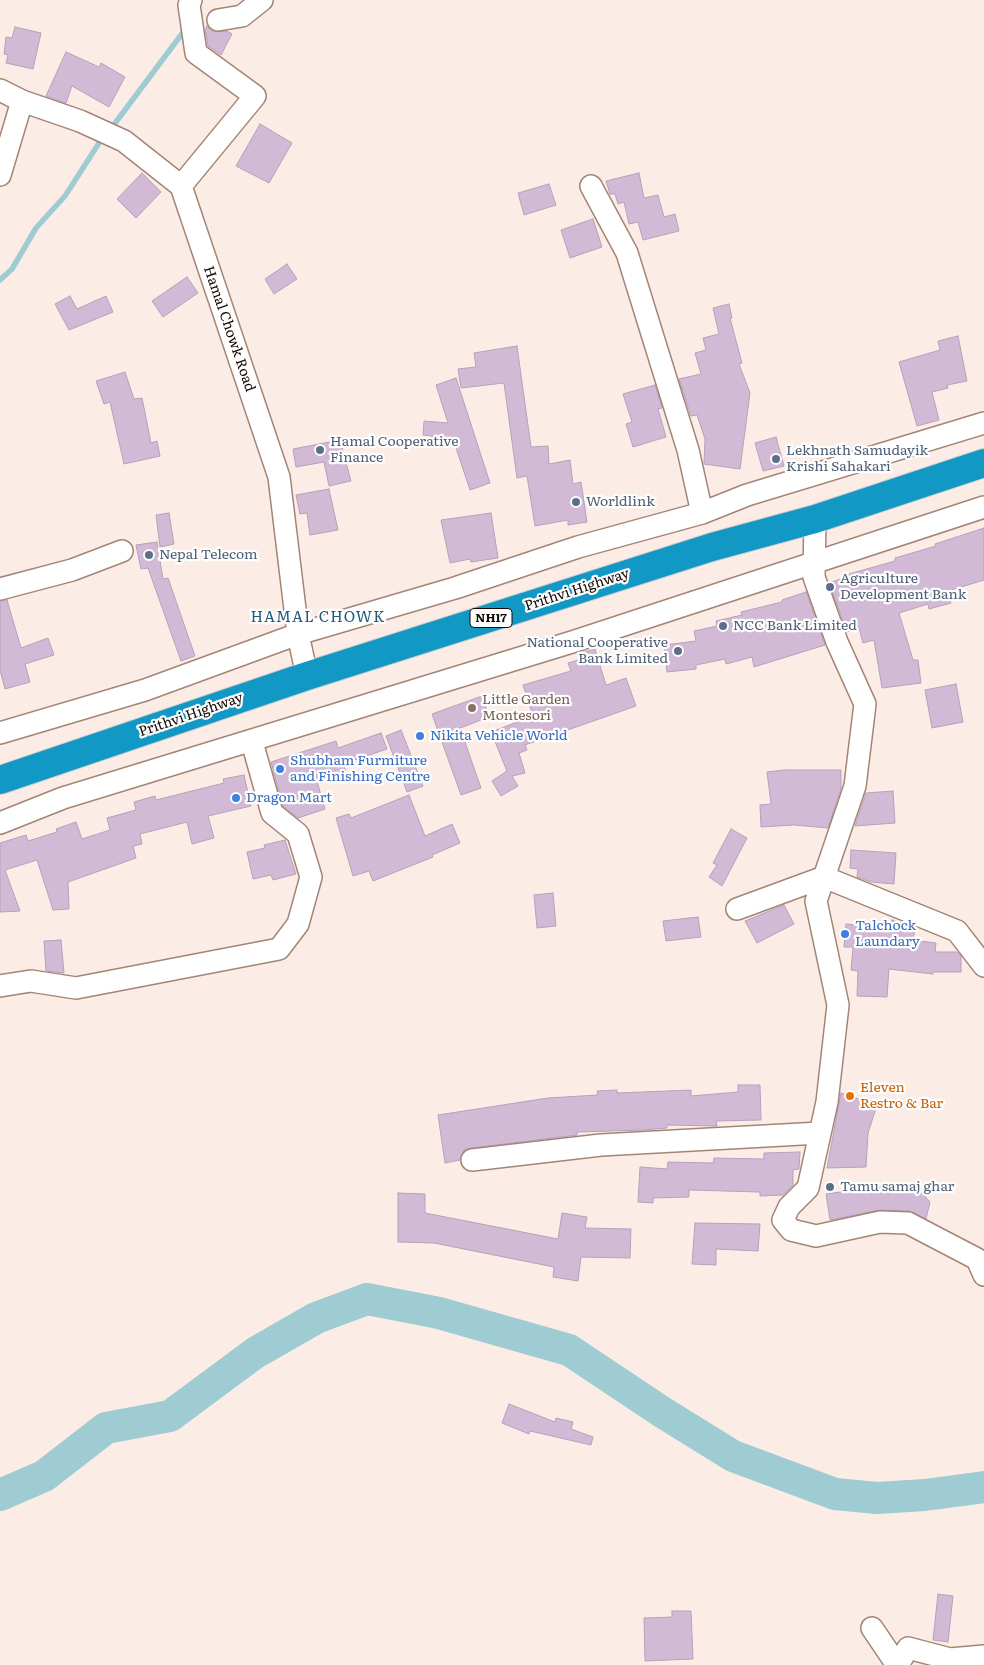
<!DOCTYPE html>
<style>
body{margin:0}
canvas{display:block;background:#fbede6}
</style>
<canvas width="984" height="1665"></canvas>
<script>
const g = document.querySelector('canvas').getContext('2d');
g.lineJoin = 'round';
const shape = rows => new Path2D(rows.map(r => 'M' + r).join(''));
function strokePath(path, color, width, dash) { g.strokeStyle = color; g.lineWidth = width; g.lineCap = dash ? 'butt' : 'round'; g.setLineDash(dash || []); g.stroke(path); }
function fillPath(path, color) { g.fillStyle = color; g.fill(path, 'evenodd'); }
function drawText(font, color, halo, rows, align = 'center') {
  g.font = font + ' Literata,serif'; g.lineWidth = 4.5; g.setLineDash([]); g.textBaseline = 'middle'; g.strokeStyle = halo; g.fillStyle = color; for (const [text, x, y, turn = 0] of rows) {
    g.save(); g.translate(x, y); g.rotate((+turn || 0) * Math.PI / 180); g.textAlign = isNaN(turn) ? turn : align; if (halo) g.strokeText(text, 0, 0); g.fillText(text, 0, 0); g.restore();
  }
}
strokePath(shape([
 [113,126,187,27],
 [0,280,12,269,36,228,65,196,99,143]
]), '#9fcbd3', 5.5);
strokePath(shape([
 [0,1495,44,1476,106,1428,170,1416,255,1353,316,1318,367,1299,439,1313,569,1350,662,1412,733,1456,835,1494,877,1498,925,1495,984,1487]
]), '#9fcbd3', 32);
const building = shape([
 [207,26,214,32,227,31,232,34,221,55,208,46,205,30,207,26],
 [15,27,41,33,33,69,6,63,8,55,4,54,6,37,12,38,15,27],
 [66,52,99,67,101,63,125,77,109,107,72,86,66,103,46,96,66,52],
 [260,124,292,143,269,183,236,166,260,124],
 [142,173,161,192,136,218,117,199,142,173],
 [639,173,644,198,658,195,664,217,675,214,679,231,643,240,638,222,629,224,624,202,618,204,615,194,610,194,606,181,639,173],
 [549,184,556,205,524,215,518,193,549,184],
 [593,219,602,247,570,258,561,230,593,219],
 [287,264,297,279,274,294,265,279,287,264],
 [187,277,198,293,163,317,152,301,187,277],
 [70,296,77,309,106,296,113,312,69,330,55,304,70,296],
 [729,304,732,318,730,318,742,363,739,364,750,393,740,469,704,464,705,439,697,415,691,416,679,379,701,374,695,353,706,350,703,338,719,334,713,308,729,304],
 [958,336,967,381,947,385,948,388,932,392,939,420,917,426,899,362,940,350,938,341,958,336],
 [517,346,531,447,548,446,549,464,570,460,573,484,581,482,587,522,568,525,568,520,535,526,527,476,517,478,504,383,461,388,458,369,476,367,474,353,517,346],
 [125,372,134,399,142,398,151,443,157,441,160,456,124,464,110,402,104,404,96,381,125,372],
 [456,378,490,483,470,490,453,439,423,435,424,421,448,423,436,385,456,378],
 [655,385,662,408,658,409,666,437,633,447,626,424,632,422,623,394,655,385],
 [776,437,784,466,763,471,755,443,776,437],
 [340,440,351,481,329,486,324,462,296,467,293,449,340,440],
 [329,489,338,530,310,535,307,513,300,514,296,495,329,489],
 [169,513,174,544,160,547,156,515,169,513],
 [491,513,498,558,471,562,470,559,450,563,441,520,491,513],
 [984,528,984,580,948,591,951,603,929,609,928,604,899,613,913,660,918,660,921,683,882,688,874,640,863,643,859,628,847,632,829,583,849,576,849,574,895,561,895,558,936,546,935,544,984,528],
 [157,542,163,579,168,578,195,656,181,661,148,568,141,569,136,545,157,542],
 [806,592,825,645,754,667,752,657,726,664,725,659,696,665,696,669,667,672,664,645,696,641,694,631,717,626,716,621,742,615,741,612,782,602,782,600,806,592],
 [7,600,21,648,48,638,54,655,25,664,30,682,5,689,0,670,0,601,7,600],
 [595,649,606,685,626,678,636,706,525,745,527,750,519,753,525,773,512,776,518,786,501,796,492,781,507,771,491,732,533,716,523,685,571,671,568,663,582,659,581,653,595,649],
 [956,684,963,722,932,728,925,690,956,684],
 [482,696,489,717,460,728,481,788,461,795,432,714,482,696],
 [401,730,423,786,407,792,386,736,401,730],
 [381,733,387,749,343,764,346,771,317,781,325,809,298,818,283,806,271,762,336,741,338,748,381,733],
 [784,770,841,770,841,788,828,828,794,825,761,827,760,805,771,804,767,772,784,770],
 [244,775,251,806,208,816,214,838,192,844,187,822,140,834,142,844,133,846,136,858,68,882,69,909,53,910,37,860,5,870,20,911,0,912,0,843,26,835,28,841,57,832,56,829,76,822,82,839,110,830,107,818,136,810,134,802,155,796,156,800,224,783,223,779,244,775],
 [893,791,895,823,855,826,866,793,893,791],
 [409,795,425,836,452,824,460,843,432,855,433,857,373,881,369,871,353,876,336,818,349,814,351,818,409,795],
 [731,829,747,838,722,886,709,877,717,865,713,863,731,829],
 [285,840,296,874,273,880,271,875,253,879,247,852,265,848,264,845,285,840],
 [851,850,896,853,894,884,871,882,857,877,858,869,850,868,851,850],
 [553,893,556,926,537,928,534,895,553,893],
 [784,905,794,924,757,943,745,921,784,905],
 [698,917,701,937,666,941,663,921,698,917],
 [892,920,915,928,913,940,936,943,935,952,957,952,961,956,961,972,933,972,933,974,889,969,887,997,857,996,858,971,851,970,853,947,844,947,846,924,890,928,892,920],
 [61,940,64,973,46,971,44,941,61,940],
 [738,1085,760,1085,761,1120,716,1121,717,1126,667,1125,667,1128,644,1130,577,1132,577,1135,471,1148,464,1150,460,1160,445,1163,438,1115,548,1098,598,1095,597,1091,617,1090,617,1093,691,1090,691,1096,738,1092,738,1085],
 [841,1093,877,1105,868,1133,866,1167,827,1168,841,1093],
 [800,1152,799,1169,793,1170,793,1185,783,1195,760,1196,760,1192,689,1190,689,1197,653,1198,653,1203,638,1202,640,1167,667,1169,668,1162,713,1163,714,1158,764,1159,764,1153,800,1152],
 [891,1185,921,1192,930,1202,926,1219,909,1211,880,1210,830,1220,826,1194,891,1185],
 [398,1193,425,1194,425,1213,558,1239,562,1213,587,1217,585,1228,631,1229,630,1258,581,1257,578,1281,553,1277,554,1267,434,1243,398,1242,398,1193],
 [695,1223,760,1224,758,1251,716,1249,716,1265,692,1264,695,1223],
 [509,1404,555,1422,556,1418,573,1422,571,1429,593,1437,591,1445,530,1431,529,1434,502,1423,509,1404],
 [938,1594,953,1596,948,1642,933,1640,938,1594],
 [672,1611,691,1611,693,1659,645,1661,644,1618,672,1617,672,1611]
]);
fillPath(building, '#d2bad7');
strokePath(building, '#b6a0bb', 1);
const minor = shape([
 [218,20,242,16,262,0],
 [0,90,22,101,80,121,124,141,181,186,279,477,298,634,307,676],
 [0,175,22,101],
 [181,186,255,96,196,53,189,5,191,0],
 [591,186,627,253,688,450,702,513],
 [815,519,814,577,837,642,865,704,855,786,816,901,838,1005,827,1102,808,1188,789,1207,783,1220,791,1230,816,1236,880,1222,908,1223,977,1259,984,1275],
 [0,589,72,570,122,551],
 [0,733,145,690,298,634,455,588,578,547,702,513,747,495,984,423],
 [0,823,63,798,572,642,984,507],
 [737,909,824,877,957,931,984,966],
 [0,986,31,981,76,988,279,949,298,924,311,877,298,834,272,813,252,742],
 [472,1160,601,1145,820,1133],
 [872,1628,897,1665],
 [898,1665,908,1648,950,1659,984,1656]
]);
const highway = shape([
 [0,780,307,676,712,547,815,519,984,463]
]);
strokePath(minor, '#a48575', 24);
strokePath(highway, '#d0cecd', 30);
strokePath(minor, '#fff', 21);
strokePath(highway, '#1198c4', 28);
for (const [x, y, r, color] of [
 [320,450,5,"#5c6f8a"],
 [776,459,5,"#5c6f8a"],
 [576,502,5,"#5c6f8a"],
 [149,555,5,"#5c6f8a"],
 [830,587,5,"#5c6f8a"],
 [723,626,5,"#5c6f8a"],
 [678,651,5,"#5c6f8a"],
 [472,708,5,"#8d6e63"],
 [420,736,5,"#3f7fe0"],
 [280,769,5,"#3f7fe0"],
 [236,798,5,"#3f7fe0"],
 [845,934,5,"#3f7fe0"],
 [850,1096,5,"#e8710a"],
 [830,1187,5,"#5c6f8a"]
]) { const dot = new Path2D(); dot.arc(x, y, r, 0, 2 * Math.PI); g.fillStyle = color; g.fill(dot); strokePath(dot, '#fefefe', 2); }
for (const [x, y, w] of [
 [491,618,42]
]) { const box = new Path2D(); box.roundRect(x - w / 2, y - 9.5, w, 19, 4); g.fillStyle = '#fefefe'; g.fill(box); strokePath(box, '#140905', 1); }
drawText('bold 12px', '#140905', null, [
 ["NH17",491,618]
]);
drawText('14px', '#140905', '#fefefe', [
 ["Hamal Chowk Road",229,329,71],
 ["Prithvi Highway",577,590,-18],
 ["Prithvi Highway",191,715,-19]
]);
drawText('14px', '#4e5e75', '#fefefe', [
 ["Hamal Cooperative",330,442],
 ["Finance",330,458],
 ["Lekhnath Samudayik",786,451],
 ["Krishi Sahakari",786,467],
 ["Worldlink",586,502],
 ["Nepal Telecom",159,555],
 ["Agriculture",840,579],
 ["Development Bank",840,595],
 ["NCC Bank Limited",733,626],
 ["National Cooperative",668,643,"right"],
 ["Bank Limited",668,659,"right"],
 ["Tamu samaj ghar",840,1187]
], 'left');
drawText('14px', '#785e54', '#fefefe', [
 ["Little Garden",482,700],
 ["Montesori",482,716]
], 'left');
drawText('14px', '#366cbe', '#fefefe', [
 ["Nikita Vehicle World",430,736],
 ["Shubham Furmiture",290,761],
 ["and Finishing Centre",290,777],
 ["Dragon Mart",246,798],
 ["Talchock",855,926],
 ["Laundary",855,942]
], 'left');
drawText('14px', '#c56008', '#fefefe', [
 ["Eleven",860,1088],
 ["Restro & Bar",860,1104]
], 'left');
g.letterSpacing = '1px';
drawText('15px', '#205b7b', '#fefefe', [
 ["HAMAL CHOWK",318,618]
]);
g.letterSpacing = '0px';
</script>
